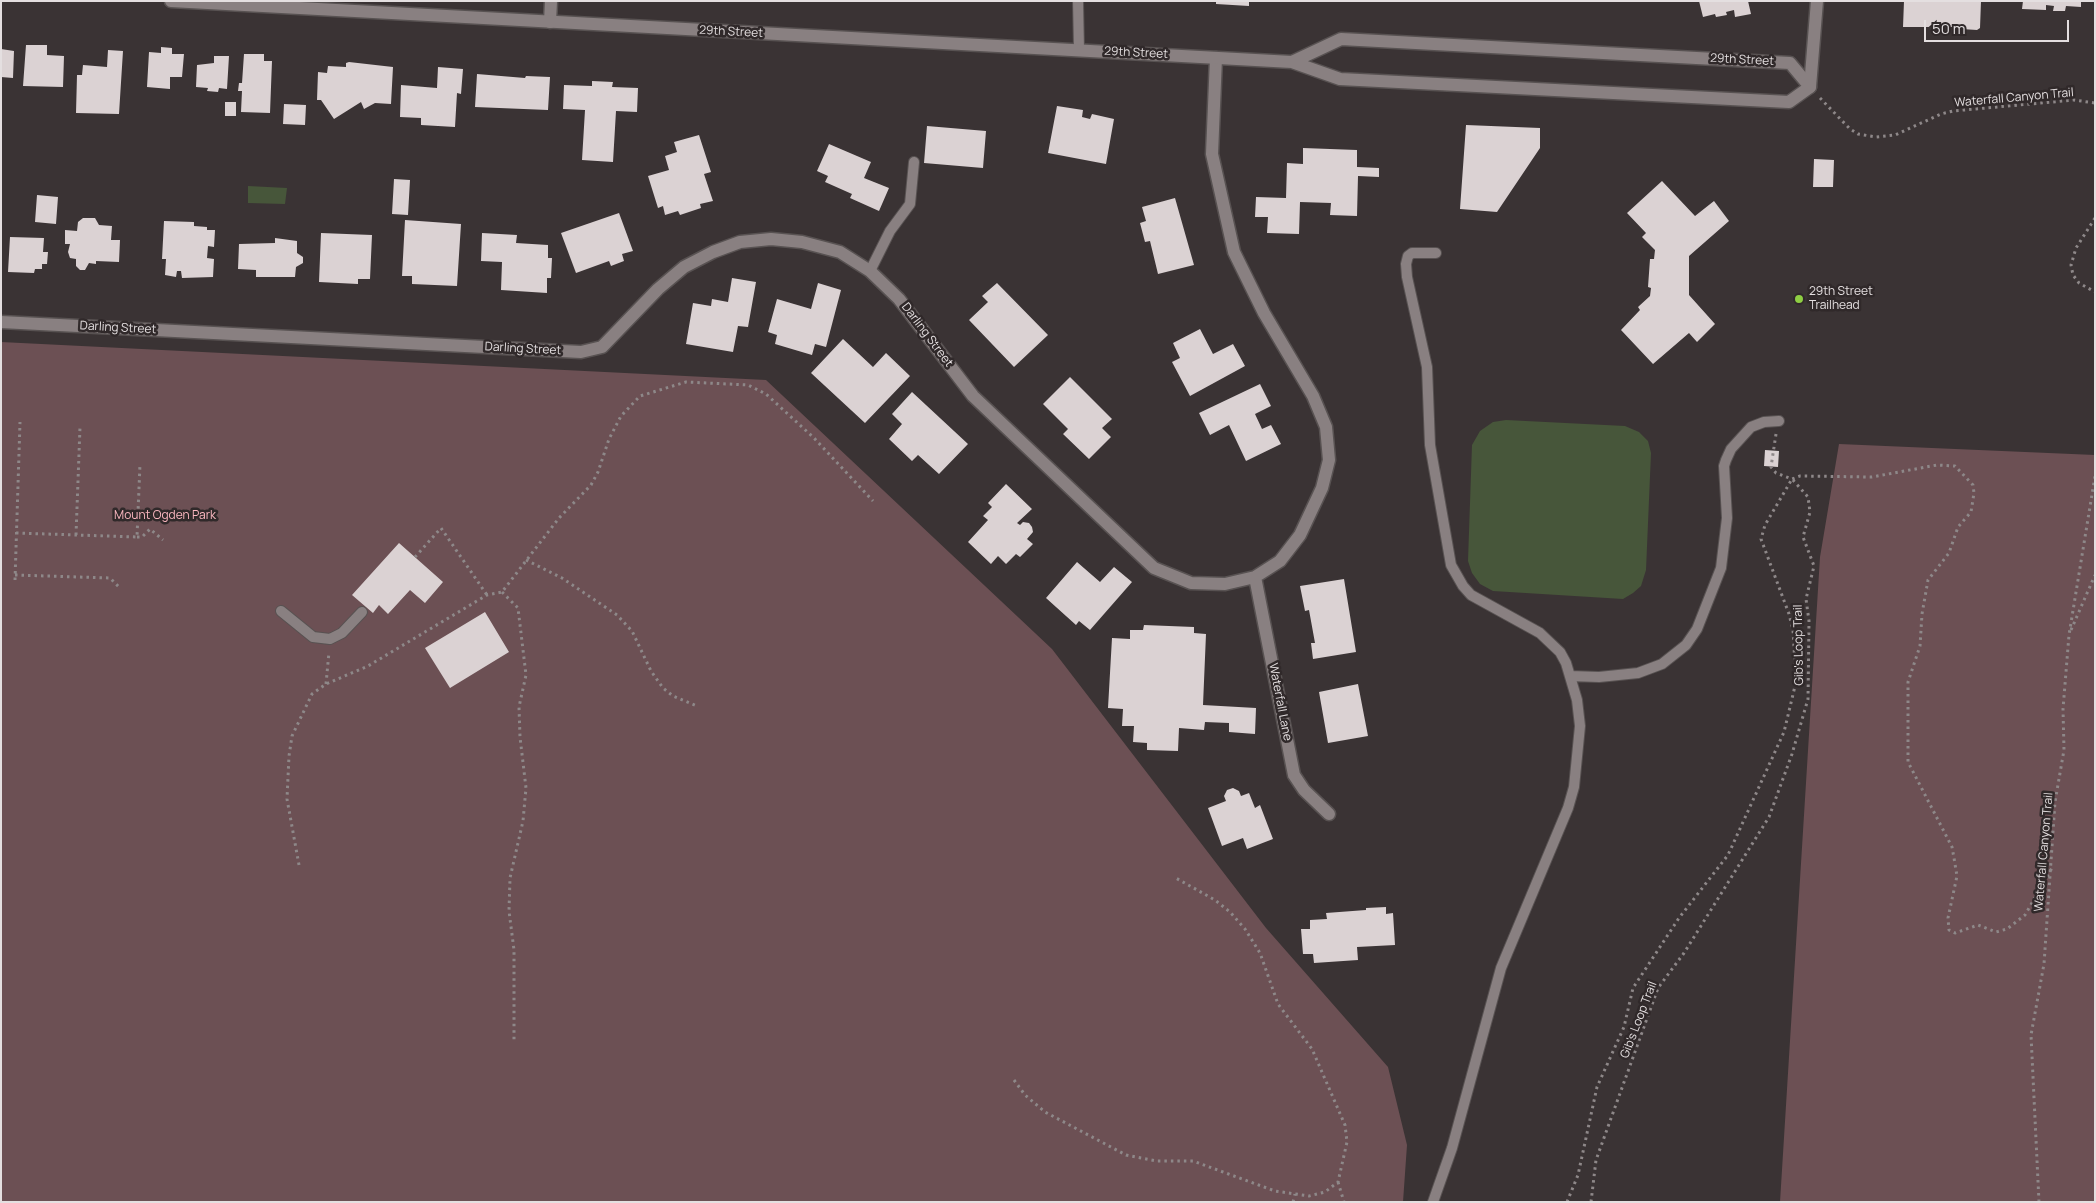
<!DOCTYPE html>
<style>
body{margin:0}
#map{position:relative;width:2096px;height:1203px;overflow:hidden;background:#3a3334;font-family:Manrope,sans-serif}
canvas{display:block}
.frame{position:absolute;inset:0;border:2px solid #e4dfe0;pointer-events:none}
.scale{position:absolute;left:1924px;top:20px;width:145px;height:22px;box-sizing:border-box;border:2px solid #e4dfe0;border-top:0;padding-left:6px;font-size:15px;line-height:18px;white-space:nowrap;color:#e4dfe0;-webkit-text-stroke:4px #30292a;paint-order:stroke}
</style>
<div id="map">
<canvas width="2096" height="1203"></canvas>
<div class="frame"></div>
<div class="scale">50 m</div>
</div>
<script>
const g = document.querySelector('canvas').getContext('2d');
g.lineJoin = 'round';
function fillPath(path, color) { g.fillStyle = color; g.fill(path, 'evenodd'); }
const shape = rows => new Path2D(rows.map(r => 'M' + r).join(''));
function strokePath(path, color, width, dash) { g.strokeStyle = color; g.lineWidth = width; g.lineCap = dash ? 'butt' : 'round'; g.setLineDash(dash || []); g.stroke(path); }
function drawText(font, color, halo, rows, align = 'center') {
  g.font = font + ' Manrope,sans-serif'; g.lineWidth = 5; g.setLineDash([]); g.textBaseline = 'middle'; g.strokeStyle = halo; g.fillStyle = color; for (const [text, x, y, turn = 0] of rows) {
    g.save(); g.translate(x, y); g.rotate((+turn || 0) * Math.PI / 180); g.textAlign = isNaN(turn) ? turn : align; if (halo) g.strokeText(text, 0, 0); g.fillText(text, 0, 0); g.restore();
  }
}
fillPath(shape([
 [1,342,766,380,1052,649,1266,928,1388,1067,1407,1145,1403,1202,1,1202],
 [1839,444,2095,455,2095,1202,1780,1202,1820,557]
]), '#6c5054');
fillPath(shape([
 [248,186,287,188,285,204,248,203],
 [1506,420,1625,426,1639,432,1648,441,1651,453,1646,570,1641,586,1633,593,1623,599,1493,591,1480,584,1472,573,1468,561,1472,445,1480,431,1493,422]
]), '#47563a');
fillPath(shape([
 [1216,1,1249,1,1249,6,1216,4],
 [1699,1,1748,1,1751,14,1735,17,1734,10,1726,12,1727,15,1716,17,1715,14,1703,17],
 [1904,1,1981,1,1980,28,1977,30,1961,29,1962,27,1903,27],
 [2023,1,2081,1,2081,7,2066,6,2065,11,2053,11,2054,6,2046,5,2046,10,2022,9],
 [26,45,47,45,47,55,64,56,63,87,23,86],
 [161,47,172,48,172,54,184,54,182,77,170,77,170,89,147,87,149,52,161,53],
 [1,49,14,51,13,78,1,77],
 [108,50,123,51,119,114,76,113,77,75,82,75,83,65,107,67],
 [244,54,264,54,264,61,272,61,270,113,241,112,242,91,238,91,239,83,242,83],
 [214,56,229,56,227,89,219,88,218,92,207,91,208,88,196,87,197,65,214,63],
 [349,62,393,67,391,104,375,103,364,109,361,102,334,119,321,100,317,100,318,72,327,73,328,66,346,67,346,63],
 [438,67,463,69,461,94,457,93,455,127,421,125,421,118,400,117,401,85,437,88],
 [477,74,525,78,526,76,550,77,548,110,475,107],
 [592,81,613,82,612,87,638,88,637,112,616,111,613,162,582,160,585,110,563,109,564,85,592,86],
 [225,102,236,102,236,116,225,116],
 [284,104,306,105,305,125,283,124],
 [1057,106,1083,110,1082,117,1090,119,1092,114,1114,119,1106,164,1048,153],
 [1466,125,1540,128,1540,148,1497,212,1460,209],
 [927,126,986,131,983,168,924,163],
 [699,135,711,172,704,174,713,201,700,204,701,208,680,215,678,211,665,215,663,206,658,208,648,176,669,170,665,156,677,152,674,142],
 [829,144,871,162,864,178,889,188,879,211,850,198,852,194,825,182,828,176,817,171],
 [1303,148,1357,150,1357,167,1379,168,1379,177,1358,176,1357,216,1330,215,1331,203,1300,202,1299,234,1267,233,1268,217,1255,217,1256,197,1286,198,1287,163,1303,164],
 [1814,159,1834,160,1833,187,1813,187],
 [394,179,410,180,408,215,392,214],
 [1662,181,1695,216,1714,201,1729,221,1689,256,1689,295,1715,324,1697,342,1689,333,1653,364,1621,330,1640,310,1638,307,1650,296,1651,288,1648,287,1650,259,1654,259,1655,250,1642,237,1646,233,1627,213],
 [37,195,58,197,56,224,35,222],
 [1175,198,1194,265,1158,274,1150,241,1145,242,1140,223,1146,221,1142,207],
 [619,213,633,251,622,254,624,261,611,266,609,261,576,273,561,233],
 [83,218,95,218,99,225,112,226,111,240,120,240,119,262,96,261,96,264,89,263,85,270,80,270,76,266,76,259,70,258,68,252,70,244,65,244,65,230,77,231,78,222],
 [405,220,461,224,457,286,412,284,412,276,402,276],
 [164,221,194,222,194,226,207,227,207,230,215,230,214,247,208,246,207,258,214,259,213,277,182,278,181,271,177,271,176,277,165,275,166,259,162,259],
 [321,233,372,235,370,279,358,279,358,284,319,282],
 [482,233,517,235,516,243,548,245,548,258,552,258,551,278,547,278,547,293,501,290,502,262,481,261],
 [10,237,44,238,43,252,48,252,47,264,42,264,42,269,35,269,34,273,8,272],
 [275,238,297,241,297,253,303,257,303,263,296,267,295,277,256,277,256,270,238,269,239,244,275,243],
 [732,278,756,282,748,327,738,326,733,352,686,344,693,303,711,306,712,299,728,302],
 [818,283,841,290,826,347,815,344,812,355,775,344,777,335,768,332,777,299,811,309],
 [997,283,1048,335,1014,367,969,320,988,302,982,296],
 [1200,329,1213,354,1233,344,1245,366,1190,396,1172,362,1180,358,1173,343],
 [843,339,873,367,886,353,910,376,865,423,811,373],
 [1070,377,1112,419,1102,428,1111,437,1089,459,1063,434,1068,429,1043,404],
 [1260,384,1271,406,1255,414,1262,429,1271,425,1281,444,1246,461,1229,425,1210,435,1199,413],
 [912,392,968,444,939,474,918,455,912,461,889,439,902,424,892,414],
 [1765,450,1779,451,1778,467,1764,466],
 [1006,484,1032,509,1017,523,1020,525,1023,522,1029,523,1032,527,1033,532,1027,539,1033,544,1020,557,1016,554,1006,564,998,556,991,564,968,542,988,520,983,516,992,507,988,503],
 [399,543,443,582,425,603,410,590,388,614,379,605,373,613,352,595],
 [1077,562,1100,582,1114,567,1132,582,1090,630,1079,621,1076,625,1046,598],
 [1344,579,1356,652,1313,659,1311,643,1315,643,1309,610,1305,611,1300,586],
 [485,612,509,652,450,688,425,648],
 [1144,625,1194,627,1194,633,1206,634,1203,705,1256,708,1255,734,1229,732,1229,723,1205,722,1204,730,1179,728,1178,751,1147,750,1147,743,1133,742,1134,726,1122,726,1123,709,1108,708,1112,638,1130,639,1130,630,1143,630],
 [1358,684,1368,736,1328,743,1319,692],
 [1233,788,1239,791,1241,796,1249,793,1255,808,1260,805,1273,839,1247,849,1243,838,1222,846,1208,808,1226,801,1224,796,1227,790],
 [1386,907,1386,914,1393,913,1395,945,1357,947,1358,960,1314,963,1313,954,1303,954,1301,929,1310,929,1310,920,1327,919,1326,913,1366,910,1366,908]
]), '#dbd2d3');
const service = shape([
 [1078,1,1079,50],
 [870,271,890,231,910,204,914,162],
 [281,611,313,637,330,639,342,633,362,612],
 [1570,676,1599,677,1638,673,1662,664,1686,645,1697,629,1721,568,1727,518,1724,466,1726,460,1731,449,1751,427,1764,422,1779,421],
 [1433,1202,1452,1148,1501,968,1568,808,1574,787,1580,726,1577,700,1566,663,1560,652,1540,633,1471,595,1463,586,1451,565,1430,445,1427,367,1407,277,1406,264,1408,256,1412,253,1436,253]
]);
const minor = shape([
 [550,22,551,1],
 [1810,87,1817,1],
 [1,322,581,352,602,347,658,289,684,267,713,252,740,242,771,239,802,242,840,252,870,271,899,299,973,396,1154,568,1191,583,1225,584,1255,577,1280,561,1300,535,1322,488,1329,460,1326,427,1313,396,1264,313,1234,252,1212,154,1216,58],
 [1255,577,1294,775,1304,790,1329,814]
]);
const tertiary = shape([
 [171,1,1292,62,1340,79,1789,102,1810,87,1790,63,1341,39,1292,62]
]);
strokePath(service, '#585252', 12);
strokePath(minor, '#585252', 15);
strokePath(tertiary, '#585252', 15);
strokePath(shape([
 [1820,98,1850,129,1858,134,1876,137,1895,135,1941,114,1953,111,2074,100,2095,103],
 [2095,218,2076,248,2071,265,2073,275,2079,283,2095,292],
 [1776,434,1771,467,1776,473,1792,479,1800,476,1872,477,1937,465,1955,466,1973,485,1974,493,1971,512,1958,527,1949,553,1928,580,1922,614,1920,646,1908,682,1908,762,1952,847,1954,858,1957,876,1948,918,1949,930,1955,933,1978,925,1996,932,2007,929,2025,915,2052,868],
 [16,533,137,537,140,464],
 [76,535,80,427],
 [137,537,142,537,150,529,163,540],
 [415,557,441,528,487,595],
 [526,560,562,578,617,615,632,631,651,671,663,688,673,696,697,706],
 [15,575,110,578,119,587],
 [15,580,20,422],
 [502,592,518,608,526,675,519,707,520,737,526,788,523,821,510,878,509,911,514,950,514,1041],
 [2071,630,2095,575],
 [326,684,329,652],
 [299,865,287,799,289,756,292,736,312,694,326,684,368,666,487,595,502,592,559,518,591,485,598,472,609,439,621,416,640,396,686,382,748,385,766,394,814,438,873,501],
 [1014,1080,1025,1095,1045,1112,1126,1155,1157,1161,1193,1161,1275,1191,1309,1196,1325,1192,1338,1182,1347,1142,1345,1125,1312,1049,1278,1004,1260,953,1245,929,1230,912,1215,900,1174,877],
 [1338,1182,1344,1202],
 [1293,1202,1295,1194],
 [1567,1202,1578,1175,1597,1087,1624,1027,1633,988,1679,918,1728,855,1784,732,1796,682,1793,630,1789,614,1761,539,1765,525,1792,479,1808,497,1810,512,1803,537,1814,566,1806,599,1809,621,1808,699,1792,754,1769,817,1684,953,1658,988,1596,1160,1591,1202],
 [2039,1202,2031,1035,2044,964,2055,802,2064,750,2063,709,2069,635,2095,476]
]), '#8e8889', 3, [2.5, 4]);
strokePath(service, '#898081', 10);
strokePath(minor, '#898081', 12);
strokePath(tertiary, '#898081', 12);
for (const [x, y, r, color] of [
 [1799,299,5,"#8ece43"]
]) { const dot = new Path2D(); dot.arc(x, y, r, 0, 2 * Math.PI); g.fillStyle = color; g.fill(dot); strokePath(dot, '#30292a', 2); }
drawText('12px', '#e4dfe0', '#30292a', [
 ["29th Street",731,32,3],
 ["29th Street",1136,53,3],
 ["29th Street",1742,60,3],
 ["Waterfall Canyon Trail",2014,98,-5],
 ["Darling Street",118,328,3],
 ["Darling Street",927,335,53],
 ["Darling Street",523,349,3],
 ["Gib's Loop Trail",1799,645,-91],
 ["Waterfall Lane",1280,702,79],
 ["Waterfall Canyon Trail",2044,852,-85],
 ["Gib's Loop Trail",1639,1020,-69]
]);
drawText('12px', '#e4dfe0', '#30292a', [
 ["29th Street",1809,292],
 ["Trailhead",1809,306]
], 'left');
drawText('12px', '#fbb7c0', '#30292a', [
 ["Mount Ogden Park",165,516]
]);
</script>
